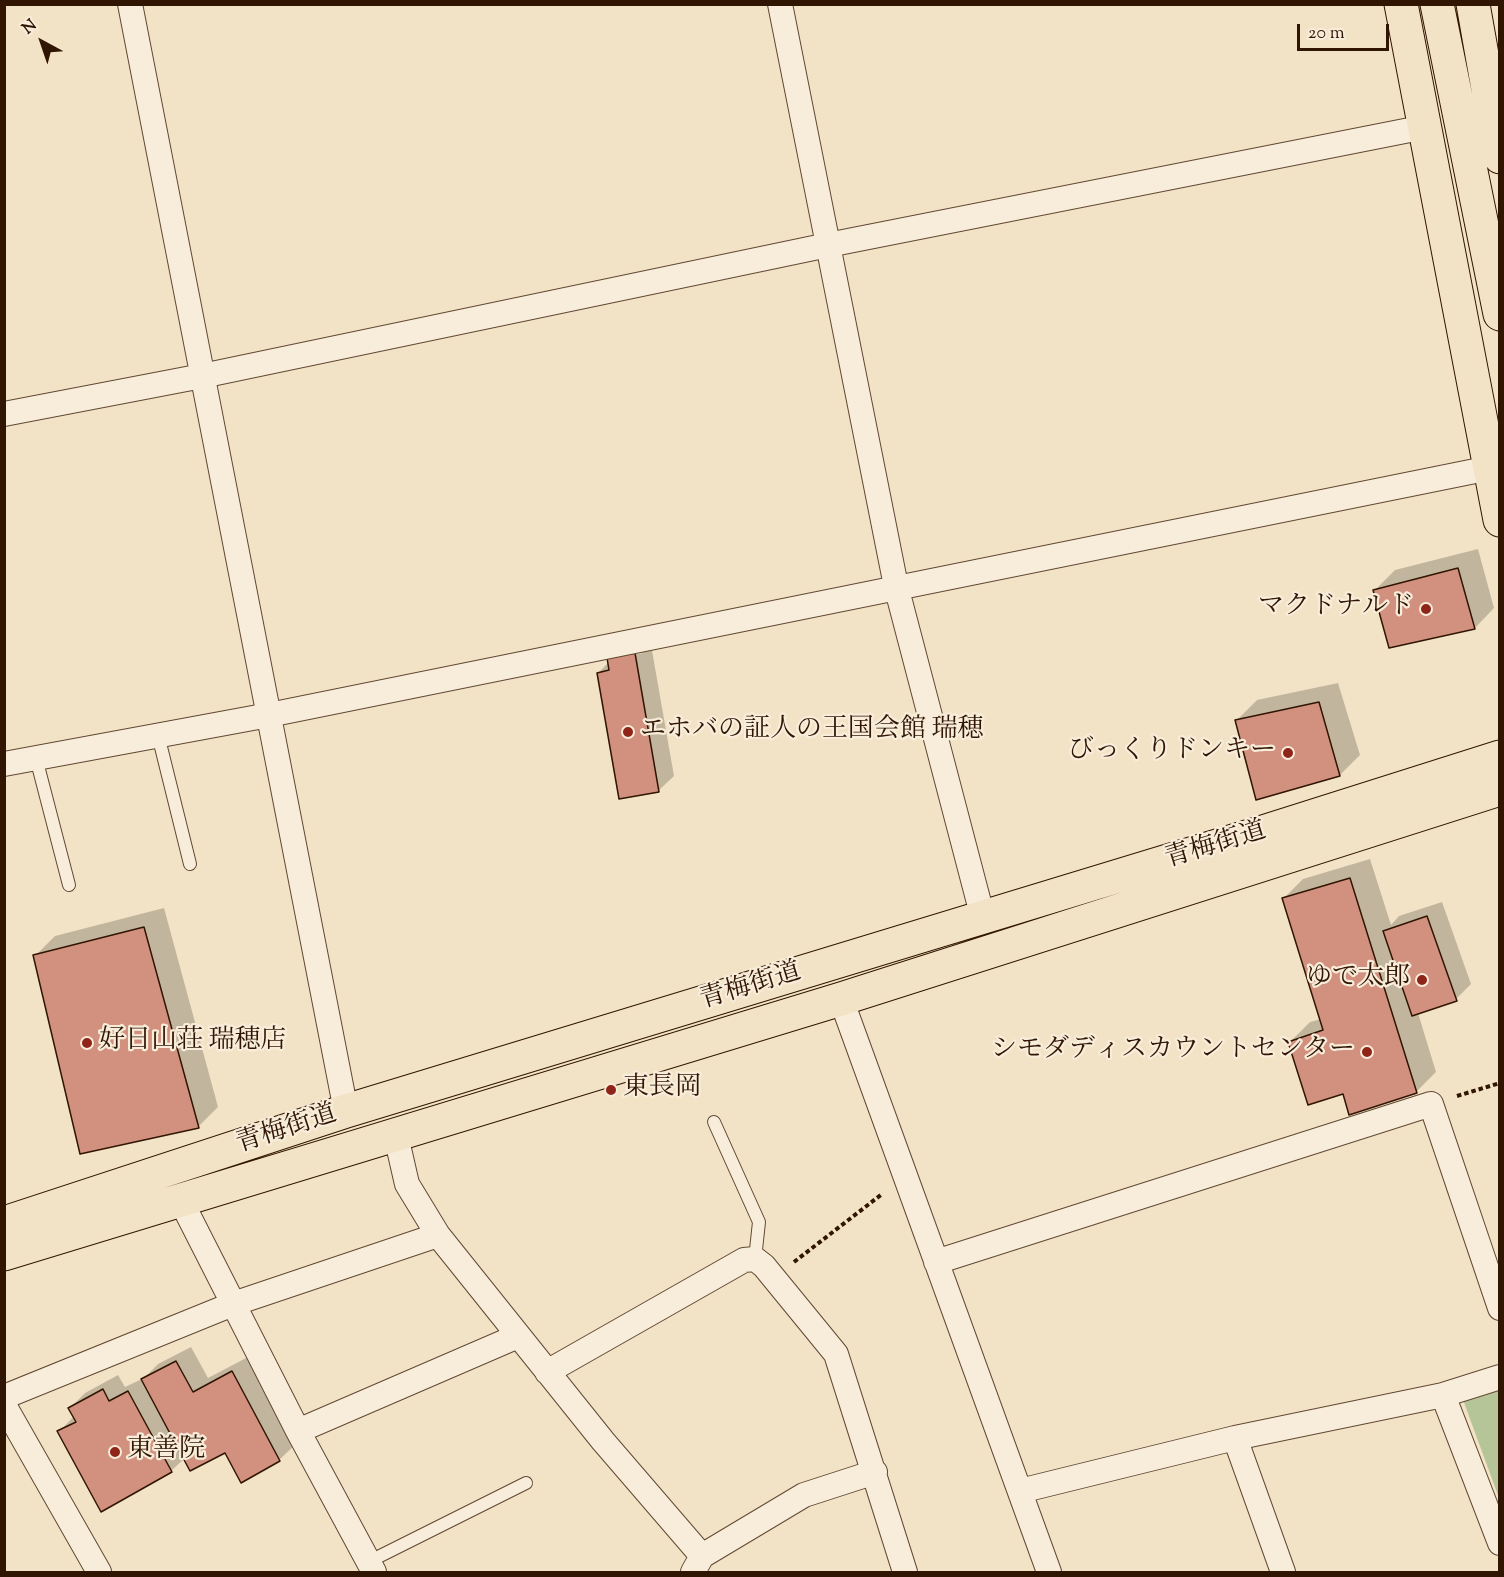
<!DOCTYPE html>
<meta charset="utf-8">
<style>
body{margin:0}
#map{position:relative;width:1504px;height:1577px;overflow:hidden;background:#f3e3c6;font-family:"Sorts Mill Goudy",serif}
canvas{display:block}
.frame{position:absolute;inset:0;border:6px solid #301502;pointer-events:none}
.north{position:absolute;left:12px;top:12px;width:60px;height:60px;-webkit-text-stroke:4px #f7edda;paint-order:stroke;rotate:320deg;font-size:16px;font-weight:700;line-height:24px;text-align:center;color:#301502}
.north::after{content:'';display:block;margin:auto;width:21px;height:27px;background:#301502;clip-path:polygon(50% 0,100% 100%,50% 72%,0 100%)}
.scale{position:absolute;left:1297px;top:24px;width:92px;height:27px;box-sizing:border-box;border:3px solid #301502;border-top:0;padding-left:8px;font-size:18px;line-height:21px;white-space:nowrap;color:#301502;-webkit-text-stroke:4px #f7edda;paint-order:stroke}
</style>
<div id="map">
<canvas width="1504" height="1577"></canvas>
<div class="frame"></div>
<div class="north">N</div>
<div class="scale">20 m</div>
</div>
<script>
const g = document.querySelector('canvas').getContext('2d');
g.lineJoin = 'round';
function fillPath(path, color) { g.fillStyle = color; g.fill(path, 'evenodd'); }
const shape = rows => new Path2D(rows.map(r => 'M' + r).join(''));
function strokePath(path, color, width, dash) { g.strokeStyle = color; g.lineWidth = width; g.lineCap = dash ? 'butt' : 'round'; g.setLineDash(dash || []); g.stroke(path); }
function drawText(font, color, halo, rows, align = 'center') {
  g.font = font + ' "Sorts Mill Goudy","Noto Serif JP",serif'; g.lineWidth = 4.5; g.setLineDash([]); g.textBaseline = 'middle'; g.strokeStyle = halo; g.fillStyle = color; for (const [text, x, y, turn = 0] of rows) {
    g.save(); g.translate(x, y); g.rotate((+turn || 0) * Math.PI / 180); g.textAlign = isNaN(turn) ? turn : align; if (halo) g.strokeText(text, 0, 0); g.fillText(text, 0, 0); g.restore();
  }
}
fillPath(shape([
 [1499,1386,1499,1498,1462,1397]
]), '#b6c598');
fillPath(shape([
 [1478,549,1494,608,1475,628,1375,590,1395,570],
 [650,639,674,776,658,791,598,673,609,662],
 [642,650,643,653,620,658],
 [1338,683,1360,755,1340,775,1237,720,1257,700],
 [1370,859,1391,925,1399,916,1442,902,1471,984,1456,999,1418,1013,1436,1072,1416,1092,1344,1092,1290,1042,1310,1022,1321,1019,1283,899,1303,879],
 [164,908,218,1107,198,1127,35,956,55,936],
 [191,1347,208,1378,248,1357,295,1445,279,1460,226,1450,185,1458,171,1471,59,1432,74,1416,70,1408,85,1393,118,1375,125,1387,144,1378,158,1364]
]), '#0003');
const building = shape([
 [1458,568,1475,629,1389,648,1373,590,1458,568],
 [635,653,659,792,619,799,597,673,609,670,607,658,635,653],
 [1319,702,1340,776,1256,800,1235,720,1319,702],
 [1350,878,1417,1093,1349,1115,1343,1094,1308,1105,1288,1042,1323,1030,1282,898,1350,878],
 [1427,916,1457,1001,1412,1016,1383,931,1427,916],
 [144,927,199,1128,80,1154,33,955,144,927],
 [176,1361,193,1392,232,1371,280,1461,241,1483,225,1453,190,1471,141,1379,176,1361],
 [103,1389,109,1401,128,1391,172,1472,101,1512,57,1431,76,1422,68,1408,103,1389]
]);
fillPath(building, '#d2917f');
strokePath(building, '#301502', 1.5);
const lane = shape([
 [158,735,190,864],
 [36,758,69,885],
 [714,1122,759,1222,755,1259],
 [368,1562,526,1483]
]);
const street = shape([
 [130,4,346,1111],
 [780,4,896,586,983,918],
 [4,414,202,376,828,245,1425,127],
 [4,764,269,715,1490,468],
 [841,999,1049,1572],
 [396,1136,407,1184,438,1235,603,1441,702,1556],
 [181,1201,298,1431,374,1572],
 [936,1262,1431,1104,1500,1308],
 [547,1372,744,1260,755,1259,764,1266,836,1354,905,1572],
 [1443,1395,1500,1543],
 [4,1397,233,1304,438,1235],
 [4,1405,99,1572],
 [298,1431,518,1336],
 [1235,1438,1283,1572],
 [1020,1491,1235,1438,1443,1395,1500,1377],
 [693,1572,702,1556,804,1495,875,1472]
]);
const primary = shape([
 [4,1223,346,1111,1263,832,1500,757],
 [4,1254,841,999,1500,789]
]);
const highway = shape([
 [1401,4,1500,520],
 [1437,4,1500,314],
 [1473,4,1500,157]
]);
strokePath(lane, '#614833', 14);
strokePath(street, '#614833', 26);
strokePath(primary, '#301502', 35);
strokePath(highway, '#301502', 35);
strokePath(shape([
 [1457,1096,1500,1083],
 [794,1262,882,1194]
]), '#301502', 4, [4.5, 3]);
strokePath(lane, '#f7edda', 12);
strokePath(street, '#f7edda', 24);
strokePath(primary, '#f3e3c6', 33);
strokePath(highway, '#f3e3c6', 33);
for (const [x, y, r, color] of [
 [1426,609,6,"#8f2418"],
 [628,732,6,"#8f2418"],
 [1288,753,6,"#8f2418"],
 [1422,980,6,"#8f2418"],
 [87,1043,6,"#8f2418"],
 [1367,1052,6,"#8f2418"],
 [611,1090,6,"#8f2418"],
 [115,1452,6,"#8f2418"]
]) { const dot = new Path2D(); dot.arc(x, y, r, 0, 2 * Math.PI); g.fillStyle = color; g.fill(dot); strokePath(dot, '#f7edda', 2); }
drawText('26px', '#301502', '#f7edda', [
 ["マクドナルド",1414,609],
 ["エホバの証人の王国会館 瑞穂",640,732,"left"],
 ["びっくりドンキー",1276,753],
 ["ゆで太郎",1410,980],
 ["好日山荘 瑞穂店",99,1043,"left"],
 ["シモダディスカウントセンター",1355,1052],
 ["東長岡",623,1090,"left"],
 ["東善院",127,1452,"left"]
], 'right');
drawText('26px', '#301502', '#f7edda', [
 ["青梅街道",1216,847,-17],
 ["青梅街道",751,988,-17],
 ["青梅街道",287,1131,-18]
]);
</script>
